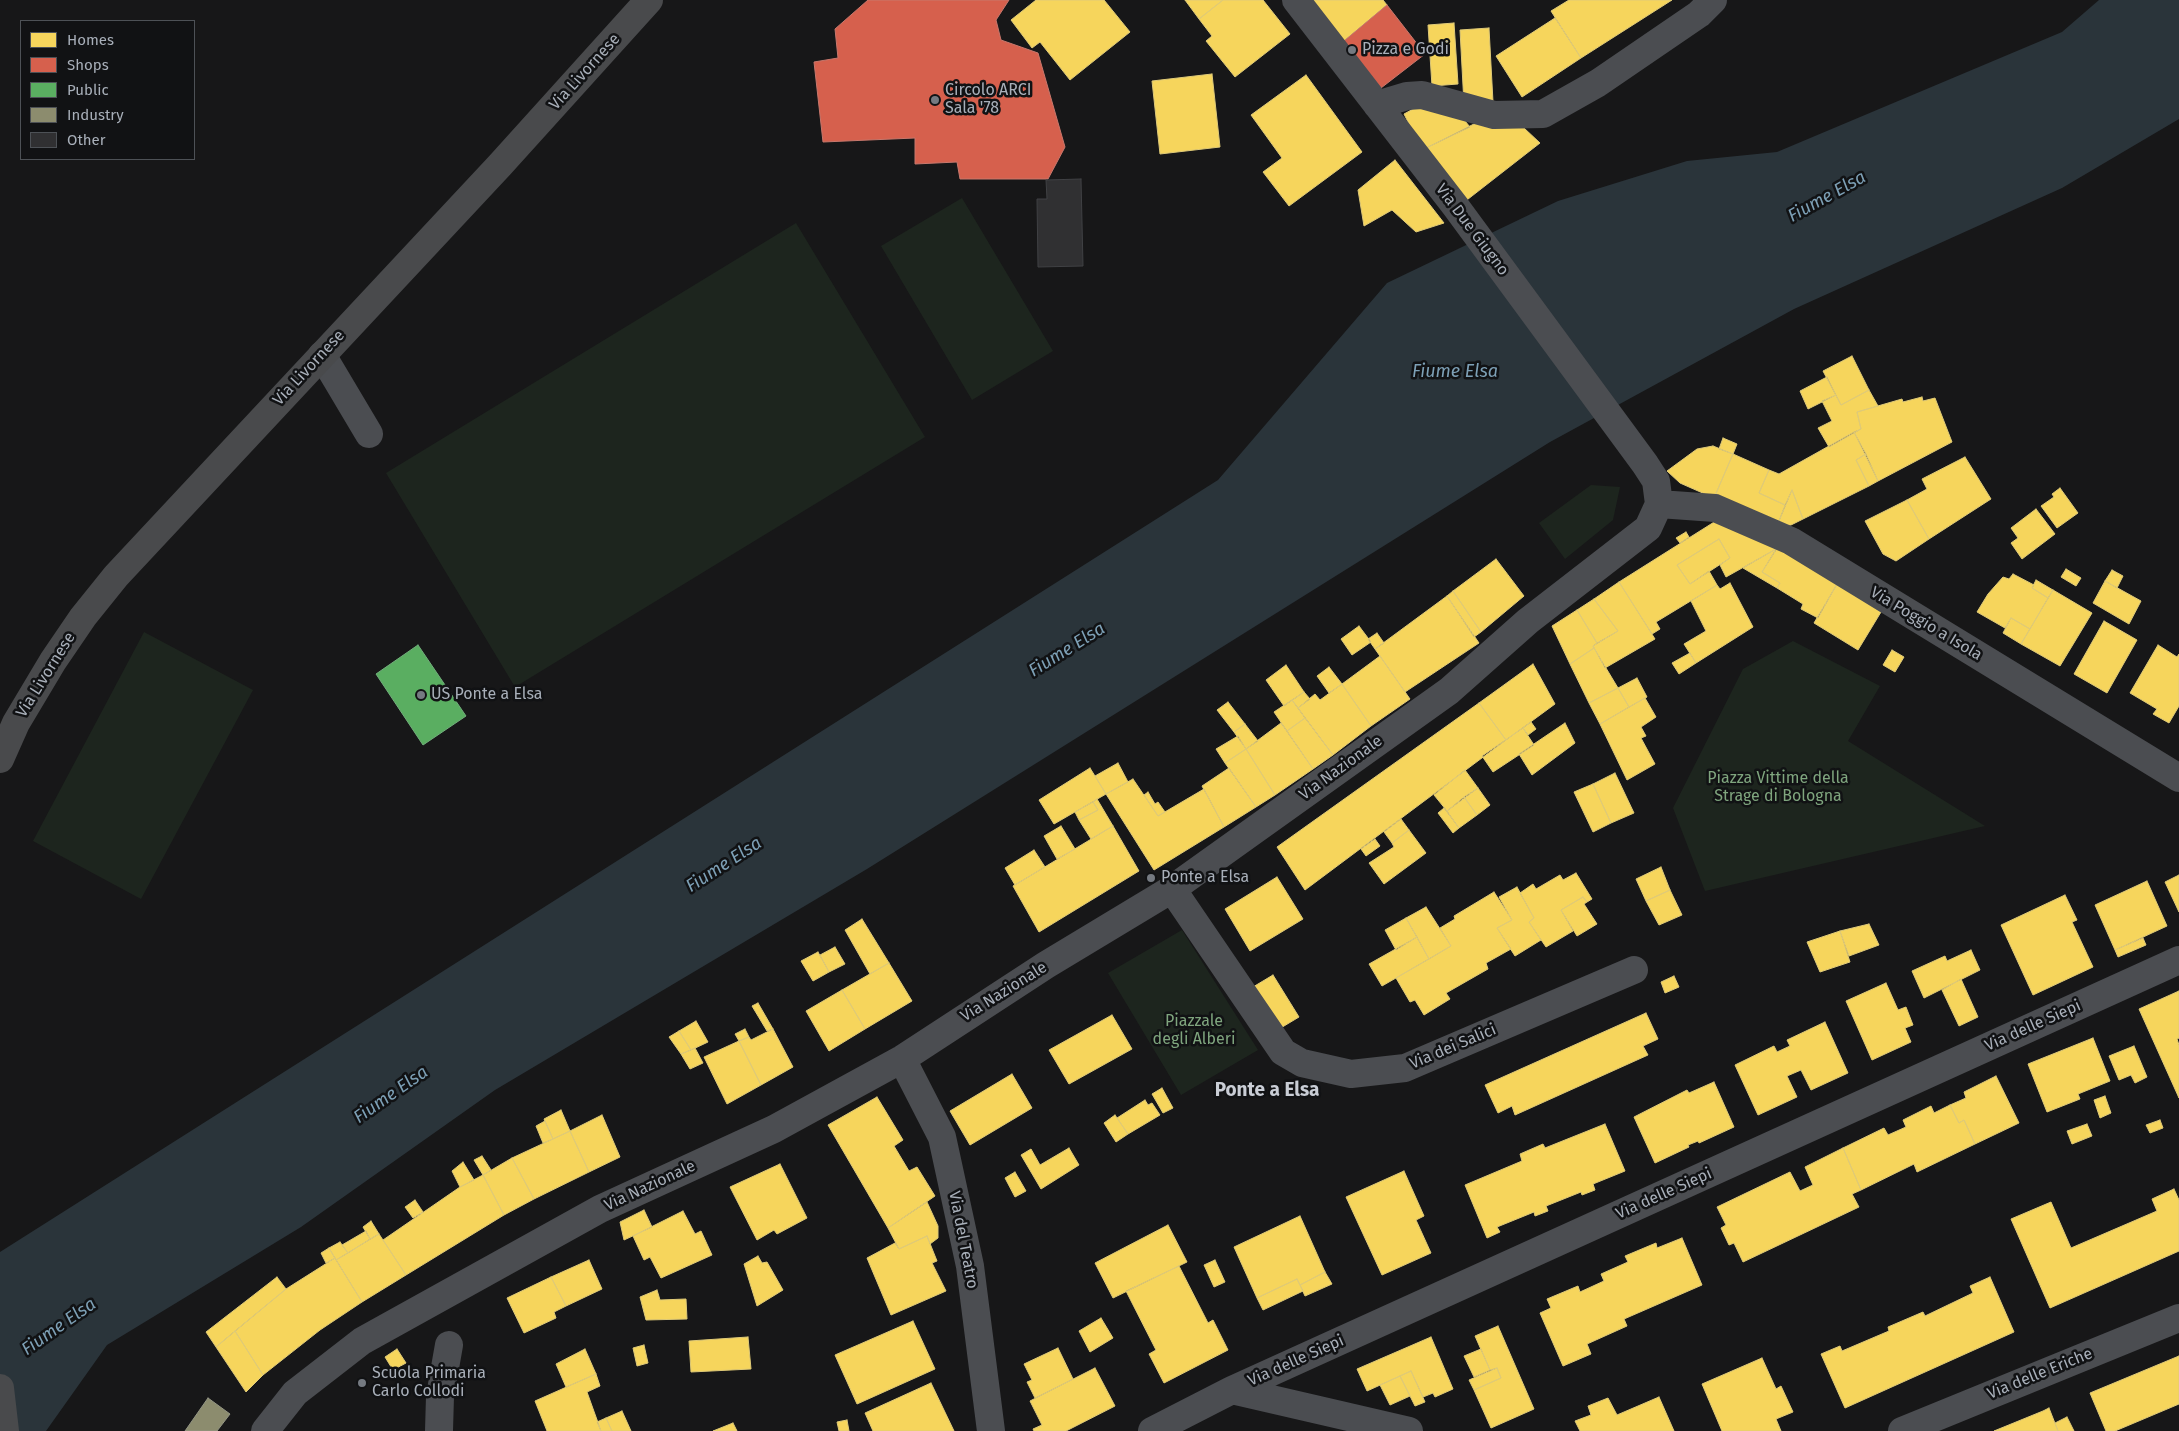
<!DOCTYPE html>
<style>
body{margin:0}
#map{position:relative;width:2179px;height:1431px;overflow:hidden;background:#171718;font-family:"Fira Sans",sans-serif}
canvas{display:block}
.legend{position:absolute;left:20px;top:20px;width:175px;height:140px;box-sizing:border-box;background:#111214;border:1px solid #4d5156;margin:0;padding:6px 9px;list-style:none;font-size:15px;color:#a8afb9}
.legend li{display:flex;align-items:center;gap:10px;height:25px}
.legend b{width:25px;border:1px solid #4d5156}
</style>
<div id="map">
<canvas width="2179" height="1431"></canvas>
<ul class="legend">
<li><b style="height:14px;background:#f6d55c"></b>Homes</li>
<li><b style="height:14px;background:#d6604d"></b>Shops</li>
<li><b style="height:14px;background:#5aae61"></b>Public</li>
<li><b style="height:14px;background:#8c8c6e"></b>Industry</li>
<li><b style="height:14px;background:#303032"></b>Other</li>
</ul>
</div>
<script>
const g = document.querySelector('canvas').getContext('2d');
g.lineJoin = 'round';
function fillPath(path, color) { g.fillStyle = color; g.fill(path, 'evenodd'); }
const shape = rows => new Path2D(rows.map(r => 'M' + r).join(''));
function strokePath(path, color, width, dash) { g.strokeStyle = color; g.lineWidth = width; g.lineCap = dash ? 'butt' : 'round'; g.setLineDash(dash || []); g.stroke(path); }
function drawText(font, color, halo, rows, align = 'center') {
  g.font = font + ' "Fira Sans",sans-serif'; g.lineWidth = 5; g.setLineDash([]); g.textBaseline = 'middle'; g.strokeStyle = halo; g.fillStyle = color; for (const [text, x, y, turn = 0] of rows) {
    g.save(); g.translate(x, y); g.rotate((+turn || 0) * Math.PI / 180); g.textAlign = isNaN(turn) ? turn : align; if (halo) g.strokeText(text, 0, 0); g.fillText(text, 0, 0); g.restore();
  }
}
fillPath(shape([
 [962,198,1053,351,972,400,881,246],
 [796,223,925,437,515,687,386,473],
 [1591,485,1620,487,1613,520,1565,559,1539,523],
 [144,632,253,690,141,899,33,841],
 [1793,641,1880,686,1848,741,1985,826,1705,891,1673,808,1743,669],
 [1182,930,1258,1050,1181,1095,1108,973]
]), '#1d251e');
fillPath(shape([
 [2099,0,2179,0,2179,119,2062,188,1794,309,1550,442,867,869,495,1090,301,1227,107,1345,46,1431,0,1431,0,1252,1218,480,1387,283,1558,201,1687,161,1777,152,2062,32]
]), '#2a343a');
const homes = shape([
 [1036,0,1104,0,1130,32,1070,80,1040,42,1032,48,1011,20,1036,0],
 [1185,0,1223,0,1199,19,1185,0],
 [1223,0,1263,0,1290,34,1235,77,1206,41,1212,36,1199,19,1223,0],
 [1310,0,1383,0,1387,5,1344,41,1310,0],
 [1569,0,1672,0,1581,58,1551,11,1569,0],
 [1555,18,1581,58,1522,97,1496,56,1555,18],
 [1454,23,1458,84,1432,86,1428,25,1454,23],
 [1489,28,1493,102,1464,104,1460,30,1489,28],
 [1212,74,1220,147,1160,154,1152,81,1212,74],
 [1306,75,1362,152,1289,206,1263,172,1282,158,1251,115,1306,75],
 [1426,102,1460,115,1470,127,1422,150,1404,114,1426,102],
 [1482,120,1524,128,1540,143,1463,203,1422,150,1482,120],
 [1395,160,1444,223,1416,232,1392,210,1364,226,1358,190,1395,160],
 [1852,356,1869,390,1841,405,1823,371,1852,356],
 [1827,377,1836,395,1808,409,1800,391,1827,377],
 [1869,390,1878,406,1857,412,1861,429,1829,447,1818,428,1832,421,1822,401,1836,395,1841,405,1869,390],
 [1922,397,1923,401,1935,398,1952,442,1878,481,1854,432,1861,429,1857,412,1902,399,1903,402,1922,397],
 [1854,432,1866,454,1856,460,1869,486,1803,519,1792,490,1785,505,1759,493,1769,470,1779,474,1854,432],
 [1723,438,1737,444,1733,454,1719,449,1723,438],
 [1713,446,1733,454,1714,498,1680,483,1667,471,1697,449,1713,446],
 [1733,454,1769,470,1759,493,1785,505,1777,526,1714,498,1733,454],
 [1866,454,1878,481,1869,486,1856,460,1866,454],
 [1965,457,1991,499,1929,539,1907,500,1927,489,1922,479,1965,457],
 [2060,488,2078,513,2057,528,2041,506,2054,497,2052,494,2060,488],
 [1792,490,1803,519,1791,525,1777,526,1792,490],
 [1907,500,1929,539,1896,561,1883,554,1865,521,1907,500],
 [2036,509,2055,534,2022,559,2011,543,2018,538,2011,528,2036,509],
 [1719,519,1776,549,1726,577,1720,565,1730,558,1719,539,1677,565,1690,584,1709,571,1717,585,1656,622,1660,629,1652,634,1619,582,1719,519],
 [1686,532,1689,537,1680,543,1676,538,1686,532],
 [1719,539,1730,558,1690,584,1677,565,1719,539],
 [1778,547,1837,584,1818,618,1801,609,1803,604,1777,588,1780,583,1762,572,1778,547],
 [1776,549,1762,572,1780,583,1777,588,1743,568,1776,549],
 [1496,559,1524,596,1481,632,1453,591,1496,559],
 [2066,569,2081,578,2076,586,2061,577,2066,569],
 [2112,570,2123,576,2117,588,2105,581,2112,570],
 [2013,574,2034,585,2032,588,2048,598,2030,629,2011,618,2005,628,1977,612,1988,594,2003,577,2009,579,2013,574],
 [2036,580,2053,590,2048,598,2032,588,2036,580],
 [2105,581,2141,601,2129,624,2093,603,2105,581],
 [1619,582,1655,639,1605,668,1593,646,1618,631,1594,599,1619,582],
 [1730,583,1753,627,1696,663,1684,644,1706,631,1691,601,1717,585,1720,589,1730,583],
 [1837,584,1881,612,1858,650,1814,623,1837,584],
 [2053,590,2092,613,2060,666,2021,644,2053,590],
 [1453,591,1481,632,1474,637,1447,596,1453,591],
 [1447,596,1479,643,1405,692,1375,649,1447,596],
 [1594,599,1618,631,1597,643,1577,610,1594,599],
 [1577,610,1597,643,1593,646,1594,648,1570,664,1552,626,1577,610],
 [2011,618,2030,629,2021,644,2003,633,2011,618],
 [2104,621,2137,640,2107,693,2074,674,2104,621],
 [1359,626,1371,642,1352,655,1341,639,1359,626],
 [1377,633,1384,643,1375,649,1368,639,1377,633],
 [2158,645,2177,657,2179,654,2179,706,2169,723,2153,714,2157,709,2130,693,2158,645],
 [1594,648,1618,688,1589,703,1570,664,1594,648],
 [1892,650,1904,657,1895,672,1883,665,1892,650],
 [1690,653,1696,663,1679,674,1672,663,1690,653],
 [1380,656,1410,699,1371,726,1342,684,1380,656],
 [1533,664,1555,704,1506,740,1479,703,1533,664],
 [1286,665,1304,692,1284,706,1266,680,1286,665],
 [1329,667,1342,684,1329,693,1317,676,1329,667],
 [1637,678,1647,697,1629,707,1618,688,1637,678],
 [1342,684,1371,726,1333,755,1298,708,1315,694,1320,700,1342,684],
 [1618,688,1629,707,1600,724,1589,703,1618,688],
 [1304,692,1310,699,1298,708,1292,700,1304,692],
 [1645,698,1656,717,1641,727,1646,736,1641,738,1655,764,1627,780,1600,724,1645,698],
 [1292,700,1305,718,1287,731,1274,712,1292,700],
 [1228,702,1245,724,1234,732,1217,710,1228,702],
 [1479,703,1506,740,1305,890,1277,847,1479,703],
 [1305,718,1333,755,1313,769,1287,731,1305,718],
 [1531,722,1536,729,1528,735,1523,728,1531,722],
 [1281,723,1313,769,1275,795,1246,749,1281,723],
 [1565,723,1575,743,1532,775,1519,754,1565,723],
 [1245,724,1258,741,1246,749,1234,732,1245,724],
 [1523,728,1534,745,1493,772,1482,756,1523,728],
 [1238,736,1246,749,1225,763,1216,749,1238,736],
 [1246,749,1275,795,1256,807,1225,763,1246,749],
 [1118,763,1128,782,1106,794,1095,776,1118,763],
 [1090,768,1106,794,1054,824,1039,800,1090,768],
 [1229,768,1256,807,1224,827,1202,786,1229,768],
 [1465,770,1478,788,1447,811,1434,795,1465,770],
 [1615,773,1634,813,1611,823,1593,784,1615,773],
 [1133,779,1158,816,1204,789,1224,827,1154,870,1106,794,1133,779],
 [1593,784,1611,823,1593,832,1574,792,1593,784],
 [1478,788,1490,805,1477,815,1464,797,1478,788],
 [1148,792,1155,804,1158,802,1165,812,1158,816,1144,795,1148,792],
 [1464,797,1477,815,1459,828,1447,811,1464,797],
 [1097,799,1113,826,1091,839,1079,820,1098,810,1093,802,1097,799],
 [1093,802,1098,810,1079,820,1075,812,1093,802],
 [1444,808,1459,828,1453,833,1438,813,1444,808],
 [1401,819,1409,830,1392,843,1384,832,1401,819],
 [1061,826,1075,849,1057,859,1044,836,1061,826],
 [1113,826,1139,871,1039,932,1013,886,1113,826],
 [1409,830,1426,853,1384,884,1369,863,1394,847,1392,843,1409,830],
 [1375,839,1380,846,1366,856,1361,849,1375,839],
 [1034,850,1045,867,1015,885,1005,868,1034,850],
 [1661,867,1670,890,1646,901,1636,879,1661,867],
 [1576,873,1592,899,1587,902,1583,897,1561,910,1573,931,1546,947,1529,922,1534,918,1520,893,1533,884,1536,889,1560,875,1563,880,1576,873],
 [2179,875,2179,912,2165,882,2179,875],
 [1277,877,1303,919,1250,951,1225,909,1277,877],
 [2147,881,2167,926,2115,950,2095,905,2147,881],
 [1517,887,1534,918,1529,922,1541,940,1515,956,1497,928,1512,920,1499,897,1517,887],
 [1670,890,1682,915,1659,925,1646,901,1670,890],
 [1494,892,1512,920,1497,928,1511,949,1486,963,1488,969,1446,993,1450,999,1424,1015,1415,1000,1410,1002,1396,978,1451,946,1440,928,1455,919,1454,916,1494,892],
 [2065,895,2077,920,2072,922,2093,967,2033,995,2001,925,2065,895],
 [1583,897,1587,902,1584,904,1597,924,1577,936,1561,910,1583,897],
 [1426,907,1451,946,1429,959,1406,918,1426,907],
 [1406,918,1417,937,1396,950,1385,930,1406,918],
 [862,919,889,963,870,974,845,930,862,919],
 [1869,924,1879,945,1849,956,1840,931,1869,924],
 [1840,931,1850,962,1820,972,1807,942,1840,931],
 [1417,937,1429,959,1382,986,1369,964,1417,937],
 [2143,938,2146,945,2118,957,2115,950,2143,938],
 [835,947,845,964,829,972,820,955,835,947],
 [1971,950,1980,970,1924,998,1912,971,1945,956,1947,961,1971,950],
 [818,952,829,972,813,981,801,961,818,952],
 [889,963,912,1001,865,1029,842,990,889,963],
 [1273,975,1299,1017,1279,1029,1253,987,1273,975],
 [1674,976,1679,987,1665,993,1661,982,1674,976],
 [1961,979,1978,1017,1959,1026,1942,990,1961,979],
 [1886,983,1898,1010,1906,1007,1913,1025,1905,1028,1911,1042,1872,1060,1846,1001,1886,983],
 [842,990,865,1029,829,1051,806,1011,842,990],
 [2179,991,2179,1038,2177,1039,2179,1045,2179,1098,2139,1009,2179,991],
 [758,1003,773,1029,767,1031,752,1006,758,1003],
 [1646,1013,1658,1039,1643,1046,1648,1055,1515,1115,1512,1106,1498,1113,1485,1085,1646,1013],
 [1112,1015,1132,1049,1069,1084,1049,1050,1112,1015],
 [696,1021,708,1042,691,1050,679,1031,696,1021],
 [1825,1022,1848,1073,1811,1090,1801,1070,1787,1076,1797,1097,1758,1115,1735,1065,1774,1046,1777,1052,1790,1046,1787,1040,1825,1022],
 [745,1029,749,1037,739,1041,735,1034,745,1029],
 [773,1029,793,1067,761,1085,739,1041,749,1037,751,1040,773,1029],
 [679,1031,691,1050,681,1054,669,1037,679,1031],
 [2093,1038,2110,1081,2078,1094,2080,1099,2047,1112,2028,1064,2093,1038],
 [739,1041,761,1085,727,1104,704,1057,739,1041],
 [2134,1046,2147,1077,2135,1083,2131,1075,2119,1080,2109,1056,2134,1046],
 [695,1048,703,1063,690,1069,681,1054,695,1048],
 [1012,1074,1032,1108,970,1145,950,1111,1012,1074],
 [1996,1076,2019,1123,1975,1144,1964,1120,1959,1123,1950,1105,1966,1098,1964,1092,1996,1076],
 [1714,1082,1734,1127,1699,1143,1698,1141,1688,1145,1689,1147,1655,1163,1634,1117,1687,1090,1689,1093,1714,1082],
 [1162,1088,1173,1108,1163,1113,1152,1094,1162,1088],
 [2105,1096,2111,1113,2100,1118,2094,1100,2105,1096],
 [877,1097,903,1140,894,1146,909,1171,917,1167,935,1196,888,1228,828,1125,877,1097],
 [1145,1100,1148,1105,1152,1103,1160,1115,1128,1134,1117,1118,1145,1100],
 [1950,1105,1959,1123,1964,1120,1975,1144,1917,1172,1914,1164,1861,1190,1843,1148,1884,1128,1888,1135,1906,1127,1903,1120,1931,1106,1934,1113,1950,1105],
 [561,1110,570,1131,553,1139,544,1119,561,1110],
 [602,1115,620,1157,589,1172,570,1131,602,1115],
 [1115,1115,1128,1134,1116,1142,1104,1123,1115,1115],
 [2160,1120,2163,1128,2150,1133,2146,1125,2160,1120],
 [545,1121,553,1139,543,1143,536,1126,545,1121],
 [1605,1124,1625,1171,1593,1184,1595,1190,1582,1195,1581,1192,1546,1206,1548,1211,1535,1216,1534,1212,1497,1227,1500,1232,1487,1238,1465,1185,1522,1161,1520,1154,1543,1144,1545,1148,1605,1124],
 [2087,1124,2092,1136,2072,1144,2067,1131,2087,1124],
 [570,1131,589,1172,534,1199,512,1158,570,1131],
 [1069,1148,1079,1165,1041,1189,1021,1155,1031,1149,1040,1165,1069,1148],
 [1843,1148,1861,1190,1852,1194,1859,1207,1743,1262,1734,1243,1729,1245,1721,1228,1726,1225,1717,1207,1790,1172,1800,1191,1813,1185,1805,1167,1843,1148],
 [482,1156,491,1170,483,1175,474,1160,482,1156],
 [512,1158,534,1199,504,1215,483,1175,512,1158],
 [463,1162,474,1180,460,1187,452,1171,463,1162],
 [780,1164,807,1218,777,1234,774,1230,757,1240,730,1187,780,1164],
 [1404,1171,1424,1216,1416,1220,1431,1253,1382,1275,1346,1197,1404,1171],
 [1015,1172,1026,1191,1015,1197,1005,1178,1015,1172],
 [483,1175,504,1215,406,1275,383,1240,460,1187,483,1175],
 [2174,1189,2179,1200,2179,1251,2050,1308,2011,1219,2051,1202,2071,1248,2157,1211,2152,1199,2174,1189],
 [415,1200,423,1212,413,1218,405,1207,415,1200],
 [927,1202,938,1226,938,1238,930,1244,927,1236,899,1249,888,1228,927,1202],
 [644,1210,652,1227,624,1240,620,1222,644,1210],
 [683,1211,695,1234,701,1231,712,1255,661,1278,650,1257,644,1260,633,1236,683,1211],
 [1300,1216,1325,1272,1300,1285,1297,1279,1257,1298,1234,1247,1300,1216],
 [371,1221,379,1234,370,1239,363,1227,371,1221],
 [1168,1225,1187,1262,1113,1298,1095,1263,1168,1225],
 [366,1231,370,1239,348,1253,342,1245,366,1231],
 [379,1234,406,1275,362,1302,336,1260,379,1234],
 [927,1236,937,1261,932,1263,946,1291,891,1315,867,1258,895,1243,899,1249,927,1236],
 [1682,1238,1702,1285,1624,1319,1627,1326,1587,1344,1591,1354,1563,1366,1540,1313,1551,1308,1547,1299,1578,1286,1580,1292,1604,1281,1601,1274,1628,1262,1625,1256,1656,1243,1657,1248,1682,1238],
 [340,1242,348,1253,336,1260,329,1248,340,1242],
 [329,1248,335,1258,326,1263,321,1253,329,1248],
 [758,1256,762,1263,767,1262,783,1290,757,1306,744,1264,758,1256],
 [335,1258,362,1302,320,1330,263,1375,235,1331,286,1289,335,1258],
 [589,1260,602,1289,566,1306,551,1277,589,1260],
 [1215,1260,1225,1282,1214,1287,1204,1265,1215,1260],
 [1179,1266,1208,1323,1213,1320,1228,1350,1164,1383,1149,1354,1156,1350,1126,1291,1179,1266],
 [1325,1272,1332,1284,1305,1296,1300,1285,1325,1272],
 [277,1277,286,1289,216,1347,206,1332,277,1277],
 [551,1277,566,1306,554,1312,556,1318,524,1333,507,1298,551,1277],
 [1990,1277,2014,1332,1845,1408,1821,1354,1840,1346,1842,1351,1889,1331,1888,1327,1923,1312,1925,1316,1973,1293,1970,1286,1990,1277],
 [1297,1279,1303,1291,1263,1310,1257,1298,1297,1279],
 [657,1290,660,1300,686,1299,687,1319,646,1320,640,1297,657,1290],
 [1101,1318,1113,1338,1090,1352,1079,1331,1101,1318],
 [913,1321,935,1369,857,1404,835,1355,913,1321],
 [1498,1326,1534,1409,1491,1428,1474,1390,1501,1378,1497,1368,1490,1370,1475,1336,1498,1326],
 [235,1331,263,1375,246,1392,216,1347,235,1331],
 [748,1337,751,1369,691,1372,689,1341,748,1337],
 [1431,1337,1453,1389,1435,1397,1433,1393,1423,1397,1411,1371,1367,1391,1357,1369,1431,1337],
 [644,1345,648,1363,637,1366,633,1348,644,1345],
 [1058,1348,1073,1379,1035,1398,1027,1382,1032,1380,1024,1364,1058,1348],
 [397,1349,406,1363,393,1370,385,1357,397,1349],
 [585,1349,596,1374,566,1387,556,1364,585,1349],
 [1481,1349,1490,1370,1474,1377,1464,1356,1481,1349],
 [2179,1356,2179,1404,2115,1431,2106,1431,2090,1393,2179,1356],
 [1762,1358,1776,1389,1781,1386,1793,1412,1776,1419,1781,1431,1722,1431,1702,1384,1762,1358],
 [1095,1368,1115,1406,1066,1431,1034,1431,1033,1429,1042,1425,1030,1401,1095,1368],
 [1497,1368,1501,1378,1474,1390,1469,1380,1497,1368],
 [1411,1371,1425,1402,1415,1406,1400,1376,1411,1371],
 [596,1374,600,1386,587,1392,601,1431,547,1431,535,1401,596,1374],
 [1400,1376,1410,1396,1390,1405,1380,1385,1400,1376],
 [931,1383,954,1431,873,1431,865,1413,931,1383],
 [1659,1397,1674,1431,1580,1431,1575,1421,1591,1415,1588,1406,1608,1398,1617,1415,1659,1397],
 [2049,1408,2058,1431,1994,1431,2043,1411,2049,1408],
 [622,1411,631,1431,612,1431,606,1418,622,1411],
 [2067,1417,2074,1431,2058,1431,2055,1423,2067,1417],
 [606,1418,612,1431,601,1431,597,1422,606,1418],
 [847,1420,849,1431,839,1431,837,1422,847,1420],
 [733,1423,737,1431,713,1431,733,1423]
]);
fillPath(homes, '#f6d55c');
strokePath(homes, '#dfca78', 1);
const shops = shape([
 [868,0,1009,0,996,20,1001,40,1038,53,1065,147,1048,179,960,179,957,162,915,164,915,138,823,142,814,62,838,58,835,29,868,0],
 [1387,5,1425,54,1381,88,1344,41,1387,5]
]);
fillPath(shops, '#d6604d');
strokePath(shops, '#c8786d', 1);
const public = shape([
 [418,645,466,716,423,745,376,674,418,645]
]);
fillPath(public, '#5aae61');
strokePath(public, '#71ae7b', 1);
const industry = shape([
 [208,1398,230,1414,217,1431,185,1431,208,1398]
]);
fillPath(industry, '#8c8c6e');
strokePath(industry, '#949684', 1);
const building = shape([
 [1081,179,1083,266,1038,267,1037,199,1047,199,1046,180,1081,179]
]);
fillPath(building, '#303032');
strokePath(building, '#404144', 1);
strokePath(shape([
 [1377,105,1407,96,1422,95,1494,115,1543,114,1598,83,1699,14,1713,0],
 [322,355,369,434],
 [1659,504,1715,508,1791,541,2179,778],
 [1172,889,1283,1052,1302,1063,1351,1074,1405,1068,1634,970],
 [902,1059,942,1137,970,1266,991,1431],
 [1232,1390,1409,1431],
 [265,1431,295,1393,362,1341,600,1209,774,1129,902,1059,1046,965,1172,889,1449,691,1528,621,1648,528,1659,504,1656,481,1645,464,1456,207,1296,0],
 [439,1431,440,1396,449,1345],
 [1152,1431,1232,1390,2179,960],
 [1902,1431,2179,1318]
]), '#4b4d51', 28);
strokePath(shape([
 [0,759,16,723,53,661,83,617,116,576,500,165,649,0],
 [0,1388,5,1431]
]), '#494a4c', 28);
for (const [x, y, r, color] of [
 [1352,50,5,"#757a81"],
 [935,100,5,"#757a81"],
 [421,695,5,"#757a81"],
 [1151,878,5,"#757a81"],
 [362,1383,5,"#757a81"]
]) { const dot = new Path2D(); dot.arc(x, y, r, 0, 2 * Math.PI); g.fillStyle = color; g.fill(dot); strokePath(dot, '#111214', 2); }
drawText('16px', '#a8afb9', '#111214', [
 ["Pizza e Godi",1362,50],
 ["Circolo ARCI",945,91],
 ["Sala '78",945,109],
 ["US Ponte a Elsa",431,695],
 ["Ponte a Elsa",1161,878],
 ["Scuola Primaria",372,1374],
 ["Carlo Collodi",372,1392]
], 'left');
drawText('16px', '#a8afb9', '#111214', [
 ["Via Livornese",585,72,-48],
 ["Via Due Giugno",1472,230,53],
 ["Via Livornese",309,368,-47],
 ["Via Poggio a Isola",1926,624,31],
 ["Via Livornese",46,675,-58],
 ["Via Nazionale",1341,768,-36],
 ["Via Nazionale",1004,992,-32],
 ["Via delle Siepi",2033,1026,-24],
 ["Via dei Salici",1453,1047,-23],
 ["Via Nazionale",650,1186,-25],
 ["Via delle Siepi",1664,1194,-24],
 ["Via del Teatro",963,1240,79],
 ["Via delle Siepi",1296,1361,-24],
 ["Via delle Eriche",2040,1374,-22]
]);
drawText('16px', '#7fa57e', '#111214', [
 ["Piazza Vittime della",1778,779],
 ["Strage di Bologna",1778,797],
 ["Piazzale",1194,1022],
 ["degli Alberi",1194,1040]
]);
drawText('italic 18px', '#7da0b6', '#111214', [
 ["Fiume Elsa",1827,197,-29],
 ["Fiume Elsa",1455,372],
 ["Fiume Elsa",1067,650,-32],
 ["Fiume Elsa",724,865,-33],
 ["Fiume Elsa",391,1095,-35],
 ["Fiume Elsa",59,1327,-35]
]);
drawText('bold 19px', '#c9cdd5', '#111214', [
 ["Ponte a Elsa",1267,1091]
]);
</script>
